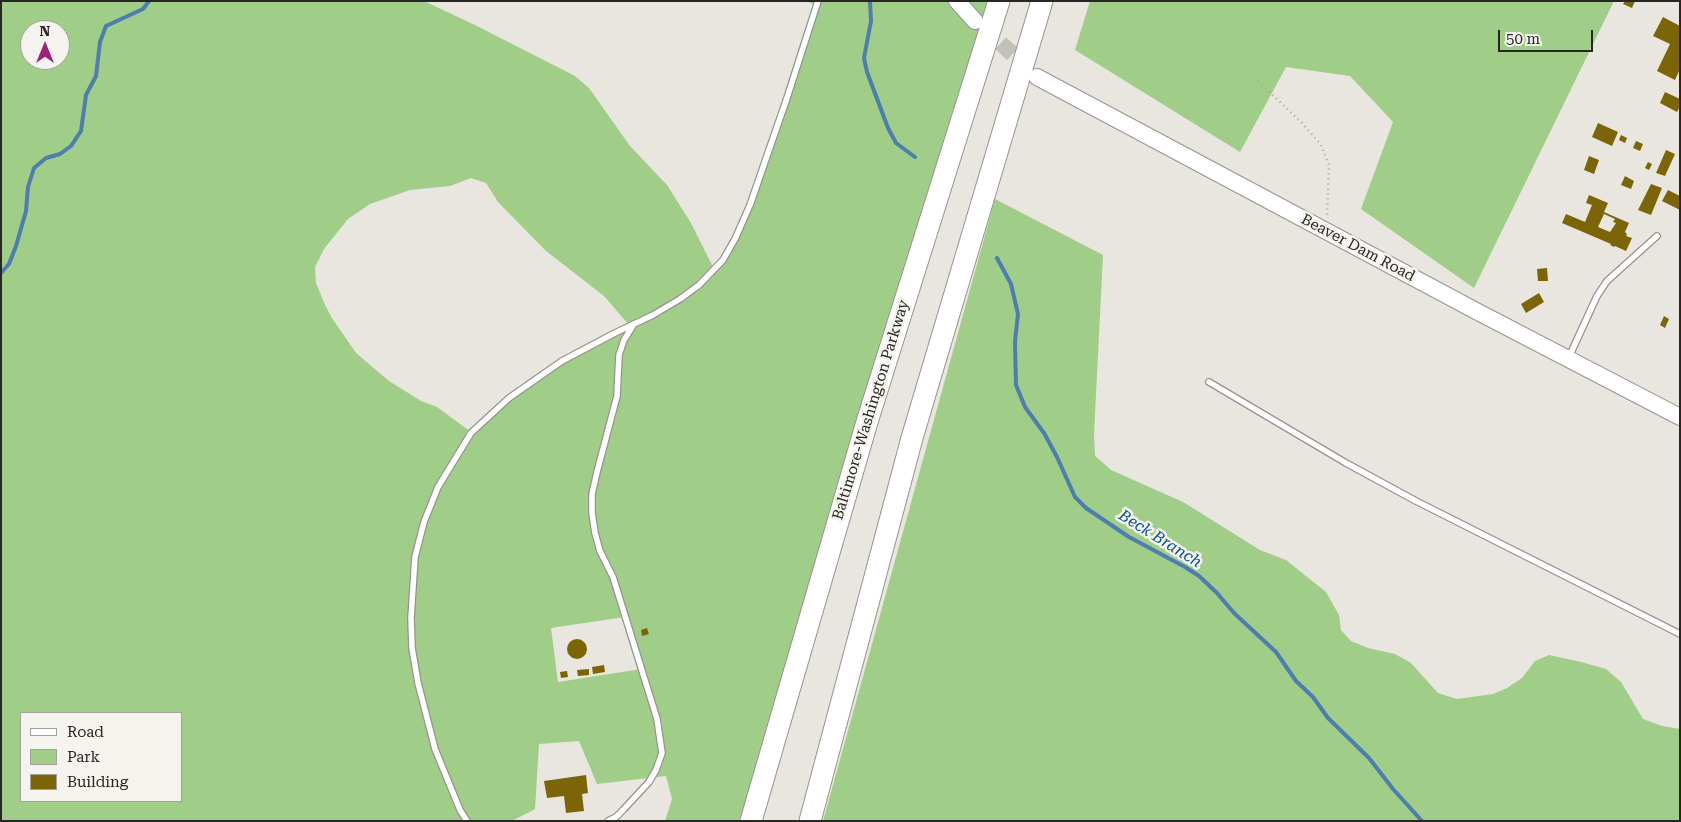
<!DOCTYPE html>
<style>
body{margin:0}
#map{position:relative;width:1681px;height:822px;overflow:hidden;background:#e8e6df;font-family:"Roboto Serif",serif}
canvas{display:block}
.frame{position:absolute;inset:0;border:2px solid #272624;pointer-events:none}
.legend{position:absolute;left:20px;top:712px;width:162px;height:90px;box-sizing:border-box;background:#f5f3ed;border:1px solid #a3a19d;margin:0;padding:6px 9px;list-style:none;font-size:15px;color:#272624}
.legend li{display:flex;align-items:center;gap:10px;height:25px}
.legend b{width:25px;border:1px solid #a3a19d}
.north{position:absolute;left:20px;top:20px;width:50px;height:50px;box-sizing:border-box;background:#f5f3ed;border:1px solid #a3a19d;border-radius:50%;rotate:0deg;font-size:14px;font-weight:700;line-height:20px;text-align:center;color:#272624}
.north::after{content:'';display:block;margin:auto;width:18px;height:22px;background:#9e2277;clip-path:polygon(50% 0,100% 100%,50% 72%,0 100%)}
.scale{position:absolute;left:1498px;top:30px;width:95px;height:22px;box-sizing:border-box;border:2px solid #272624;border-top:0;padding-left:6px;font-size:15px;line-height:18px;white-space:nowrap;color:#272624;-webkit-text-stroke:4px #f5f3ed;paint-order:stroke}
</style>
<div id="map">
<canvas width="1681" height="822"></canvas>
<div class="frame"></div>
<ul class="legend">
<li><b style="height:6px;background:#fff"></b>Road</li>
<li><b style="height:14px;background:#a0ce88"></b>Park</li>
<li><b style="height:14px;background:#7c6507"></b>Building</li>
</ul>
<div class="north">N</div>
<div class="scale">50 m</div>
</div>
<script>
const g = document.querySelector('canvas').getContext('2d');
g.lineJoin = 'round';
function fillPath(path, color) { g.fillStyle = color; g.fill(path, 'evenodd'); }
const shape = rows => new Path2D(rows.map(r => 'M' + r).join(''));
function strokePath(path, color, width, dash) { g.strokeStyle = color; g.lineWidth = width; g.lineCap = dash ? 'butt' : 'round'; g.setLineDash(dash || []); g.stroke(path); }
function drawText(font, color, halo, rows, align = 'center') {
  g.font = font + ' "Roboto Serif",serif'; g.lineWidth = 5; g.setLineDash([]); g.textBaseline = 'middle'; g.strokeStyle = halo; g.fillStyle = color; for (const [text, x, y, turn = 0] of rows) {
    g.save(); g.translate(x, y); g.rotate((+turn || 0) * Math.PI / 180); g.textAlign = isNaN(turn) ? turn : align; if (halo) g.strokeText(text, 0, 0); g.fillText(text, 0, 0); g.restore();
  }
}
fillPath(shape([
 [1,1,424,1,475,25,575,76,589,88,630,146,667,185,691,223,714,269,723,260,750,205,816,5,805,1,999,1,747,821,665,821,672,799,666,776,597,784,579,741,539,744,535,809,512,821,1,821],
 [30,30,60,30,60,60,30,60],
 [471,178,486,183,498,202,546,251,604,296,630,326,536,379,471,432,437,407,421,401,389,381,356,353,332,318,325,305,316,283,315,267,324,249,348,219,370,204,410,190,450,186],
 [625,617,641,669,558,682,551,628],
 [21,713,181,713,181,801,21,801],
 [1090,1,1614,1,1474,288,1361,209,1393,122,1350,76,1286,67,1240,152,1075,50],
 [995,199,1103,255,1094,434,1095,456,1111,470,1183,502,1260,550,1286,560,1326,592,1339,615,1341,630,1351,641,1368,648,1395,654,1411,663,1438,693,1457,699,1493,694,1507,688,1522,678,1535,661,1549,655,1581,662,1606,669,1621,682,1643,719,1662,726,1680,729,1680,821,823,821]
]), '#a0ce88');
strokePath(shape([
 [870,1,871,21,864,58,867,72,888,128,896,143,915,157],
 [997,258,1011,284,1018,314,1015,341,1016,385,1025,407,1044,433,1057,457,1075,497,1086,508,1129,537,1185,567,1199,576,1217,593,1234,613,1276,652,1296,681,1313,697,1328,718,1369,758,1393,789,1422,821],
 [1,273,9,264,16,246,26,211,28,187,34,168,46,158,60,154,71,146,81,131,86,95,96,76,100,42,106,26,143,9,149,1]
]), '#4e7eb0', 4);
fillPath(shape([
 [1625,1,1635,1,1632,8,1623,4],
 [1663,17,1680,26,1680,69,1675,80,1657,71,1670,44,1653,36],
 [1665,92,1680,99,1680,106,1677,112,1660,103],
 [1598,123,1618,132,1612,146,1592,137],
 [1621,135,1627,138,1625,143,1619,140],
 [1636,141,1643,144,1640,151,1633,148],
 [1666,150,1675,154,1665,176,1656,173],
 [1589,156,1599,160,1594,174,1584,170],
 [1648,162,1652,164,1649,170,1645,168],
 [1625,176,1634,181,1631,189,1621,185],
 [1651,184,1662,188,1651,215,1638,210],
 [1668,190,1680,196,1680,210,1662,201],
 [1589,195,1608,203,1604,212,1629,223,1625,232,1627,234,1626,236,1632,238,1626,251,1615,246,1614,247,1610,245,1611,244,1562,223,1566,214,1585,222,1592,205,1586,203],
 [1604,214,1615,219,1613,222,1616,223,1610,232,1598,227],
 [1547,268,1548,281,1538,281,1537,269],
 [1539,293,1544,302,1526,313,1521,304],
 [1664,316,1669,319,1665,328,1660,325],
 [647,628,649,634,642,636,641,630],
 '567 649a10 10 0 1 1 20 0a10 10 0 1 1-20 0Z',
 [604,665,605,672,593,674,592,667],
 [589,669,589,675,578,676,577,670],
 [567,671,568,677,561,678,560,672],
 [586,775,588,793,582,794,584,811,566,813,564,796,547,798,544,781]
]), '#7c6507');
strokePath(shape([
 [983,27,1031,71]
]), '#c1c0ba', 16, [16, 8]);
const lane = shape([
 [1569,357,1597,296,1607,281,1657,236],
 [1209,382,1346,463,1416,501,1680,634],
 [467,821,460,810,435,749,418,683,412,648,411,618,415,557,424,522,438,487,471,433,509,398,562,361,615,333,653,315,680,299,699,285,723,260,735,239,750,205,787,98,818,1],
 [608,821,616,817,623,810,649,782,656,770,662,753,657,719,613,577,600,551,595,533,592,513,592,494,597,472,617,396,619,355,624,340,634,324]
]);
const secondary = shape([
 [957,1,975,21],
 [1037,77,1478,312,1680,417]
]);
const highway = shape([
 [751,821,867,422,999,1],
 [810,821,912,438,1042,1]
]);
strokePath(lane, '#95938e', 8);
strokePath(secondary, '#95938e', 18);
strokePath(highway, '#95938e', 23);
strokePath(shape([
 [1258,81,1303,124,1321,145,1329,165,1327,217]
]), '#a7a6a0', 2.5, [1, 4]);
strokePath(lane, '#fff', 5.5);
strokePath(secondary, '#fff', 16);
strokePath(highway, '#fff', 21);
drawText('15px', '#272624', '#f5f3ed', [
 ["Beaver Dam Road",1358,248,28],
 ["Baltimore-Washington Parkway",871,410,-73]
]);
drawText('italic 16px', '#004f91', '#f5f3ed', [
 ["Beck Branch",1160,539,32]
]);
</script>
